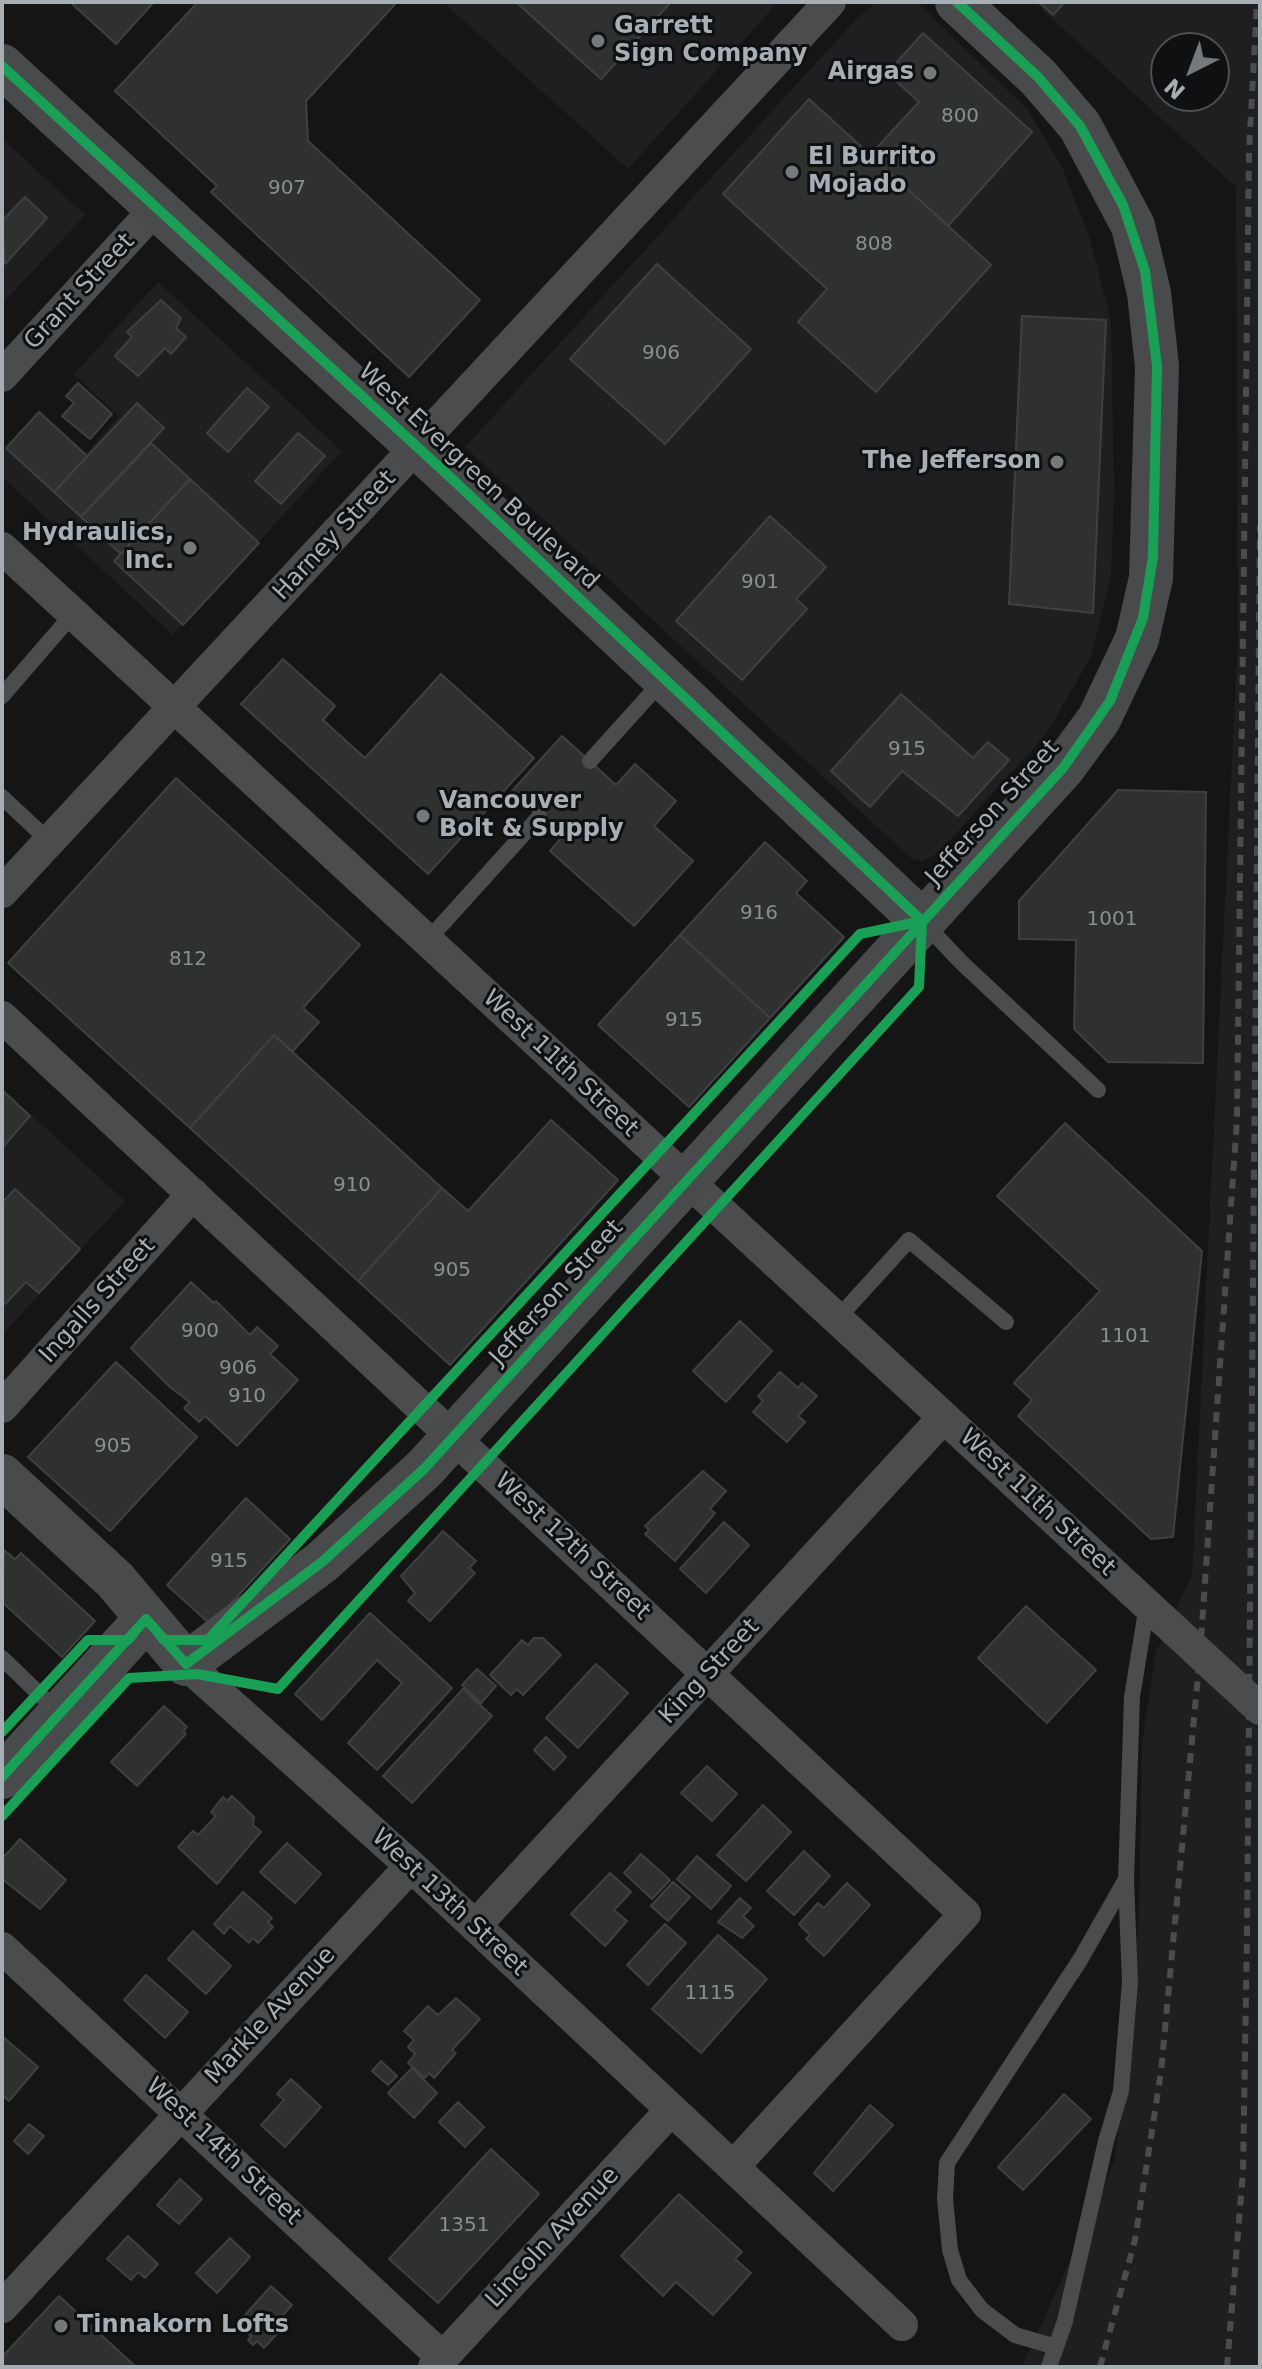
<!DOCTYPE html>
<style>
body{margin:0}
#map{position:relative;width:1262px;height:2369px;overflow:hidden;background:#151515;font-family:"DejaVu Sans",sans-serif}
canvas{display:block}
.frame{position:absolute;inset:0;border:4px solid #a8afb4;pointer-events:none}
.north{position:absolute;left:1150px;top:32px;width:80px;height:80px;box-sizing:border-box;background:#0f1011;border:2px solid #4c5052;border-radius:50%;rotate:222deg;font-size:22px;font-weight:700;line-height:32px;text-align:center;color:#a8afb4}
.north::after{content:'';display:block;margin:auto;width:28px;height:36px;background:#75797c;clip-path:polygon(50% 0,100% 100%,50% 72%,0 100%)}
</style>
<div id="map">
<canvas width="1262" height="2369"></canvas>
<div class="frame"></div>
<div class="north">N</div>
</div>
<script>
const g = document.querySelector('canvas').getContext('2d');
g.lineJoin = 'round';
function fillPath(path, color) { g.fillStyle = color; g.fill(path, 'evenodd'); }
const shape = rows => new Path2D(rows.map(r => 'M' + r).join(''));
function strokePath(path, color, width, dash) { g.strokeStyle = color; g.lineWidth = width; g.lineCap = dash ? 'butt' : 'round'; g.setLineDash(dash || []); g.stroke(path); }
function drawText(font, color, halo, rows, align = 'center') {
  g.font = font + ' "DejaVu Sans",sans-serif'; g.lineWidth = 6; g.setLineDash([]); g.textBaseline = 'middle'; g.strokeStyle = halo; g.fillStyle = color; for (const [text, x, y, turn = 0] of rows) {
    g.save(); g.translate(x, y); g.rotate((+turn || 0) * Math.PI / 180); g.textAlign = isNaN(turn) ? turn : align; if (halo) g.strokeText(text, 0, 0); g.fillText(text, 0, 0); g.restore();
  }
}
fillPath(shape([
 [443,2,778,2,628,169],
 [877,2,919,4,1028,110,1062,167,1090,239,1111,321,1114,497,1111,577,1090,659,1044,737,938,853,922,861,911,858,465,447,858,17],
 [1034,2,1260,2,1260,2367,1022,2367,1115,2160,1139,1917,1142,1743,1156,1652,1192,1576,1238,638,1236,187],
 [1166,48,1214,48,1214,96,1166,96],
 [2,138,85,215,2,304],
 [158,282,342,451,173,635,2,477,2,452,40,410,86,453,119,417,74,374],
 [2,1088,125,1201,2,1335]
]), '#1f1f21');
const building = shape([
 [70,2,154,2,116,44,70,2],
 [198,2,397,2,306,101,308,141,480,300,409,377,211,192,217,186,115,91,198,2],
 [516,2,671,2,601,79,516,2],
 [1039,2,1065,2,1053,15,1039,2],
 [923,33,1032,132,948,226,870,155,919,102,887,73,923,33],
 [809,99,991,265,876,392,798,322,827,289,723,194,809,99],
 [25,197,47,218,5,264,2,221,25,197],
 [657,264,751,349,665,444,570,359,657,264],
 [161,300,181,318,176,328,186,337,171,354,165,348,138,376,115,356,132,337,127,332,161,300],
 [1022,316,1106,320,1093,613,1009,604,1022,316],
 [78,383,112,414,90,439,62,416,74,403,66,396,78,383],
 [247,388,269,407,228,452,207,433,247,388],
 [137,403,164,428,81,517,54,492,137,403],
 [39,412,87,456,54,492,6,448,39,412],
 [298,433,325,456,281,504,255,481,298,433],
 [151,443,190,479,121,554,81,517,151,443],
 [190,479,259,543,183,625,114,561,190,479],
 [770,516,826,567,796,599,807,609,742,680,676,621,770,516],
 [283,659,335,706,323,720,365,758,441,674,534,758,428,874,241,704,283,659],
 [901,694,973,758,988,742,1009,760,958,816,902,771,870,807,831,771,901,694],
 [562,736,616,785,635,764,676,801,654,826,693,861,634,926,550,851,562,837,511,792,562,736],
 [176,778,360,945,303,1008,319,1022,292,1052,274,1035,190,1128,8,963,176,778],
 [1118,790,1206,792,1203,1063,1108,1062,1074,1029,1076,940,1019,939,1019,901,1118,790],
 [765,842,807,881,796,893,844,937,770,1018,680,935,765,842],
 [680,935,770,1018,689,1107,598,1025,680,935],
 [274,1035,442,1188,358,1281,190,1128,274,1035],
 [2,1090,30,1116,2,1148,2,1090],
 [551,1120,618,1180,450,1365,358,1281,442,1188,468,1211,551,1120],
 [1065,1123,1202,1251,1173,1537,1151,1539,1018,1416,1032,1400,1014,1383,1100,1291,997,1196,1065,1123],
 [15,1189,80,1249,39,1293,26,1282,5,1304,2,1301,2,1203,15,1189],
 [191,1282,214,1303,216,1301,250,1335,257,1327,278,1346,270,1354,298,1380,237,1446,205,1416,199,1422,184,1408,190,1402,171,1388,131,1348,191,1282],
 [740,1321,772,1351,726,1402,693,1371,740,1321],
 [116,1362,197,1437,110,1531,28,1457,116,1362],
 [780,1372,798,1388,802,1383,817,1396,798,1416,805,1422,787,1442,753,1412,763,1401,758,1396,780,1372],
 [703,1471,726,1491,710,1509,715,1513,675,1561,645,1534,649,1530,645,1526,703,1471],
 [246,1498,290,1539,211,1625,167,1585,246,1498],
 [724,1522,749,1545,706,1593,680,1569,724,1522],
 [443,1531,476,1561,469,1568,475,1573,430,1621,408,1601,415,1593,401,1576,443,1531],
 [4,1550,15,1559,21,1553,95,1621,62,1657,2,1602,4,1550],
 [1026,1606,1096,1670,1047,1723,978,1658,1026,1606],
 [370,1613,452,1688,377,1770,348,1743,402,1683,377,1660,322,1720,295,1694,370,1613],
 [534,1638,543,1638,561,1655,523,1695,517,1689,511,1695,490,1675,522,1640,528,1645,534,1638],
 [596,1664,628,1693,578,1748,546,1718,596,1664],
 [477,1669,496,1686,481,1703,462,1685,477,1669],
 [463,1689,492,1716,412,1803,383,1776,463,1689],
 [164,1706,187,1727,183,1732,186,1734,137,1786,111,1762,164,1706],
 [546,1737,566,1757,554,1770,534,1750,546,1737],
 [707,1766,737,1794,712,1821,681,1793,707,1766],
 [232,1796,254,1817,253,1825,261,1832,217,1884,178,1847,193,1831,198,1835,216,1816,211,1812,223,1797,227,1801,232,1796],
 [763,1805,791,1832,746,1881,717,1855,763,1805],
 [20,1839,66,1880,40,1909,2,1879,2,1859,20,1839],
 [287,1843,321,1874,295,1903,260,1872,287,1843],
 [804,1851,830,1876,794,1915,767,1891,804,1851],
 [641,1854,670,1880,652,1899,624,1873,641,1854],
 [697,1856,731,1886,711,1909,677,1879,697,1856],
 [610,1873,631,1892,614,1910,627,1921,605,1946,571,1914,610,1873],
 [673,1882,690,1897,668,1921,651,1906,673,1882],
 [847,1883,870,1905,824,1956,806,1939,810,1935,799,1924,818,1903,824,1908,847,1883],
 [243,1892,272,1918,268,1922,273,1927,258,1943,253,1938,249,1943,230,1926,224,1934,214,1924,243,1892],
 [740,1898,751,1908,743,1916,754,1926,742,1938,718,1922,740,1898],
 [665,1924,686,1943,648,1985,627,1965,665,1924],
 [193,1931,231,1966,206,1994,168,1959,193,1931],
 [718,1935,767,1979,701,2053,652,2009,718,1935],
 [146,1975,188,2012,165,2038,124,2000,146,1975],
 [456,1998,480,2019,452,2050,456,2053,434,2078,429,2073,425,2078,408,2063,415,2054,408,2047,414,2040,404,2031,428,2006,438,2015,456,1998],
 [2,2036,38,2067,9,2101,2,2095,2,2036],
 [381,2061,397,2076,388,2085,372,2071,381,2061],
 [412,2068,437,2093,414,2118,388,2093,412,2068],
 [291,2079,321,2107,285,2147,261,2125,284,2100,277,2094,291,2079],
 [1064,2094,1091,2119,1023,2190,998,2167,1064,2094],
 [458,2102,484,2127,465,2147,439,2122,458,2102],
 [870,2105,893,2125,833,2191,814,2173,870,2105],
 [29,2124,44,2136,28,2154,14,2141,29,2124],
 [491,2149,539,2194,438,2303,389,2259,491,2149],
 [180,2179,202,2199,179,2224,157,2205,180,2179],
 [679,2194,742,2252,735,2259,751,2273,713,2315,676,2282,663,2296,621,2256,679,2194],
 [128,2236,158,2264,145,2278,138,2272,131,2280,107,2259,128,2236],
 [230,2238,250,2257,217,2293,196,2273,230,2238],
 [271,2286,292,2305,276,2323,282,2328,264,2348,257,2341,253,2345,248,2340,251,2336,237,2324,271,2286],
 [59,2296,136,2367,3,2367,2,2357,59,2296]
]);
fillPath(building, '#2f3030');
strokePath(building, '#3e4041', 2);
strokePath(shape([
 [2,696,73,614],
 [590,761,664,679],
 [2,797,49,841],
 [923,922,962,963,1098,1090],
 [427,941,539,817],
 [837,1319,909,1240,1006,1322],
 [2,1658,59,1713],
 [1056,2347,1015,2335,982,2310,959,2280,950,2250,945,2199,947,2163,1080,1960,1125,1881],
 [1049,2367,1065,2321,1106,2141,1121,2091,1130,1982,1126,1880,1132,1697,1147,1605]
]), '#4a4c4e', 16);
strokePath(shape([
 [2,376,157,207],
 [2,548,1260,1709],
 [2,892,830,2],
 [2,1017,965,1914,733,2167],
 [2,1407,193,1194],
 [186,1664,411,1866,902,2325],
 [475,1926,944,1417],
 [2,1948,443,2358],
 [2,2307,411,1866],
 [434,2367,671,2110]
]), '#4a4c4e', 32);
strokePath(shape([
 [2,66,450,477,922,921],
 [2,1476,115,1580,186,1664,322,1562,424,1469,1063,768,1099,719,1137,639,1151,578,1157,366,1149,293,1133,226,1080,126,1038,77,957,2],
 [2,1777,146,1619]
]), '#484a4b', 44);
strokePath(shape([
 [1100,2367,1135,2240,1161,2072,1200,1654,1237,1119,1249,151,1257,2],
 [1227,2367,1243,2172,1247,1934,1260,525]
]), '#4b4c4e', 6, [10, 8]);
strokePath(shape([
 [2,66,450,477,922,921],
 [159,1634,164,1640,208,1640,860,934,922,921],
 [2,1732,88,1640,128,1640,133,1634],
 [2,1777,146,1619,186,1664,322,1562,424,1469,1063,768,1110,701,1143,618,1153,557,1157,366,1145,271,1123,205,1080,126,1038,77,957,2],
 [2,1816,129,1678,197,1674,278,1689,919,987,922,921]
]), '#1a9f57', 10);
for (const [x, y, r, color] of [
 [598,41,8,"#75797c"],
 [930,73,8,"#75797c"],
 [792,172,8,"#75797c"],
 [1057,462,8,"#75797c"],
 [190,548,8,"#75797c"],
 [423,816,8,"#75797c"],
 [61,2326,8,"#75797c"]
]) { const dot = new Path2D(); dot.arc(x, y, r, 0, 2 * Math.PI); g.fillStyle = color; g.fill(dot); strokePath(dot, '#0f1011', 3); }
drawText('20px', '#8a8f93', null, [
 ["800",960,117],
 ["907",287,189],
 ["808",874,245],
 ["906",661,354],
 ["901",760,583],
 ["915",907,750],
 ["916",759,914],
 ["1001",1112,920],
 ["812",188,960],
 ["915",684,1021],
 ["910",352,1186],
 ["905",452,1271],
 ["900",200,1332],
 ["1101",1125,1337],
 ["906",238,1369],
 ["910",247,1397],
 ["905",113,1447],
 ["915",229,1562],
 ["1115",710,1994],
 ["1351",464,2226]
]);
drawText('bold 24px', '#a8afb4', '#0f1011', [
 ["Garrett",614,27],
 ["Sign Company",614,55],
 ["Airgas",914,73,"right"],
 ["El Burrito",808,158],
 ["Mojado",808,186],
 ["The Jefferson",1041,462,"right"],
 ["Hydraulics,",174,534,"right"],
 ["Inc.",174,562,"right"],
 ["Vancouver",439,802],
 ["Bolt & Supply",439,830],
 ["Tinnakorn Lofts",77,2326]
], 'left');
drawText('24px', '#a8afb4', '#0f1011', [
 ["Grant Street",80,292,-47],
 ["West Evergreen Boulevard",478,477,43],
 ["Harney Street",335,536,-47],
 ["Jefferson Street",993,813,-48],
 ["West 11th Street",560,1064,43],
 ["Jefferson Street",557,1293,-48],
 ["Ingalls Street",98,1301,-48],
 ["West 11th Street",1037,1503,43],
 ["West 12th Street",572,1547,43],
 ["King Street",710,1672,-47],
 ["West 13th Street",449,1903,43],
 ["Markle Avenue",271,2016,-47],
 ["West 14th Street",223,2152,43],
 ["Lincoln Avenue",553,2238,-47]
]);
</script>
